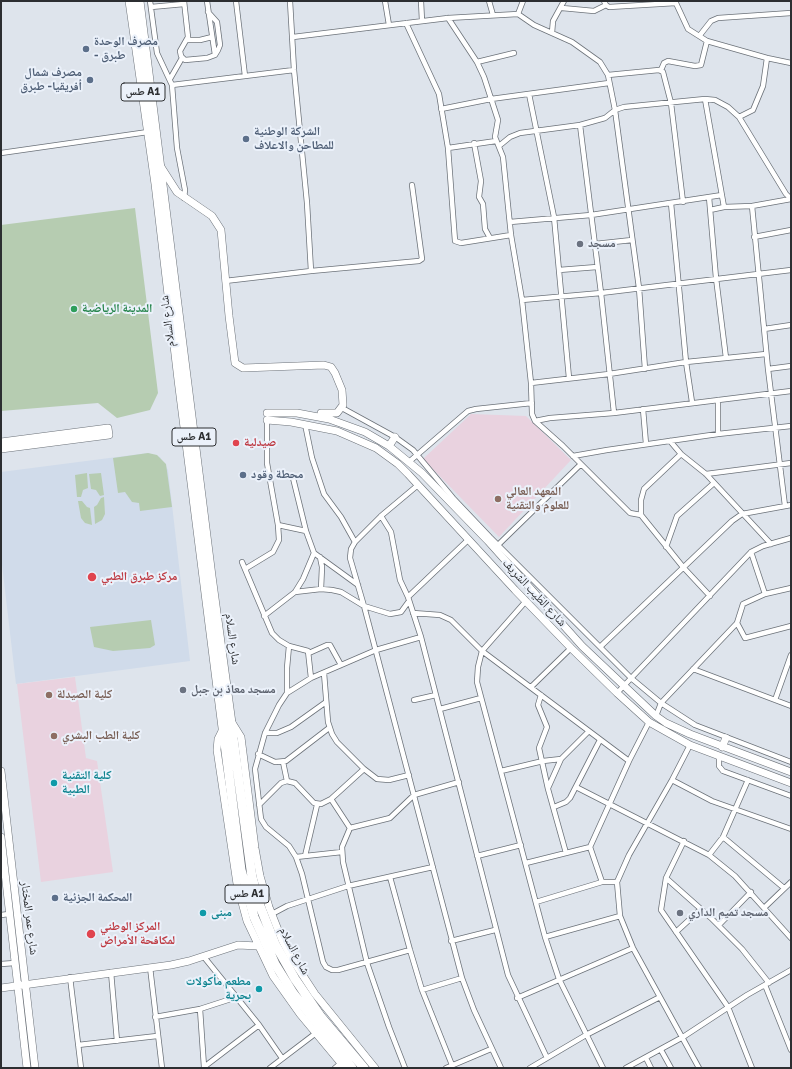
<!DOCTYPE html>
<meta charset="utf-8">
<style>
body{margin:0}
#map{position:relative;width:792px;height:1069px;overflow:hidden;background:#dee4ec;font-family:Signika,sans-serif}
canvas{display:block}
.frame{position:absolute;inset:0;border:2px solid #2c2e31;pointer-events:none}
</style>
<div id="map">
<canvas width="792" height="1069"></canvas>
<div class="frame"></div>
</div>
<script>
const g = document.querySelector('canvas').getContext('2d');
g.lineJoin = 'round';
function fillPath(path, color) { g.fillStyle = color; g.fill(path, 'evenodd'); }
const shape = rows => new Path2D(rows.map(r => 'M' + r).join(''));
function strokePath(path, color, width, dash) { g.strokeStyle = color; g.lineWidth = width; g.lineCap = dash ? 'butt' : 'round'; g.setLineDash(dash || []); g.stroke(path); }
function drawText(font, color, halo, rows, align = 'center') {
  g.font = font + ' Signika,"Noto Naskh Arabic",sans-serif'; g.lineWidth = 4; g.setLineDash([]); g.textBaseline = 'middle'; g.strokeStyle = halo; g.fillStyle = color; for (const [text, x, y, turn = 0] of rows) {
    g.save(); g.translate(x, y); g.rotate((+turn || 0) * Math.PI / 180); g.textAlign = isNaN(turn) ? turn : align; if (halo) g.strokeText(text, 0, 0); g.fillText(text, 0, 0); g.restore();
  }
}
fillPath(shape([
 [148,453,160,457,168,470,190,661,16,684,1,556,1,472]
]), '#d0dbea');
fillPath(shape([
 [471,414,526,416,571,460,499,537,423,459],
 [75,677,86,758,97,761,113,872,41,882,17,684]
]), '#e9d2df');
fillPath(shape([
 [135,208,158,393,150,410,117,418,98,403,1,411,1,225],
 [148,453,157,455,166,464,172,507,140,511,139,503,132,502,125,492,118,493,113,458],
 [87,473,88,488,83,490,81,497,77,497,75,475],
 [101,473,104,495,100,496,96,490,91,489,89,474],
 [104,497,105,514,102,520,95,524,94,507,97,505,101,498],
 [78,501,82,501,87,507,90,508,92,525,85,523,81,518],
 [151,620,155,645,150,648,113,651,94,647,90,627]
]), '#b6ccb1');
const street = shape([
 [150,1,157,53,172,85,177,148,185,190,184,198],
 [184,1,188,37,180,51,181,56,185,60,207,58,215,55,218,50,220,45,217,22,208,12],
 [207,1,215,55],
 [236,1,245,76],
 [290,1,294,70,307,203,311,271],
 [385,1,389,25],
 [421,1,422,21],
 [489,1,493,15],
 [604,1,606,5,609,7,676,3],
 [675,1,688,29,707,41,767,58,791,63],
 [151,7,184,4],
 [562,8,594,11,606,5],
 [518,14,534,25,572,42,600,62,608,75,615,110,639,288,645,369],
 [448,18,477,62,484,77,498,120,495,137,503,157,511,235,522,300,531,383,532,414,535,421,550,418,614,413,791,391],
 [406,23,439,94,448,148,455,241,461,243,511,235],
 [552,33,553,21,564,1],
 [700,35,711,21,718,18,791,13],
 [293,37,448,18,518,14,523,1],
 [188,40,200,40,212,37],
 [477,62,514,53],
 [661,70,664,63,668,61,695,66,701,65,707,41],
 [608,75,659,70,663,72,671,103,683,202],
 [170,79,182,58],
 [172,85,294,70],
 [529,94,554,217,569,378],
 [705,99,724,207],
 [441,109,491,99,609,83],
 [739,117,753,110,763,86,767,58],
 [580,125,601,293,614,413],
 [474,143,481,181,479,197,483,204,485,229,490,238],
 [499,146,510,137,520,133,580,125,605,118,615,110,624,107,705,99,715,100,728,107,739,117,786,194,791,199],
 [448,148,496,141],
 [1,153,148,132],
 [709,197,716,278,726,358],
 [671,203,686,362,692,402],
 [752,206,768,369,785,506],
 [710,210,724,207,752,206,791,199],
 [510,222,591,215,722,195],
 [754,237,791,230],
 [595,244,632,240],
 [559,270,597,267],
 [225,281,311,271,419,261,422,259,412,185],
 [522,300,601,293,791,270],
 [764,329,791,325],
 [768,369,791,366],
 [531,383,609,374,686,362,766,354],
 [342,408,395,437,413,450,453,498,490,537,631,678,661,703,695,725,791,762],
 [643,409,646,444],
 [535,421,563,446,630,513,641,515,683,567,710,596],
 [305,424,312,458,324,494,341,517,355,542],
 [718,434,718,400],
 [670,441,681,454,706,474,771,544],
 [573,456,607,450,718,434,791,426],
 [410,461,468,411,476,409,532,403],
 [706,474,791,463],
 [293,478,306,531],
 [418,485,381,516,355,542,351,549,350,558,364,606,462,978,474,1010,501,1068],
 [641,515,641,500,644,489,681,454],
 [381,516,391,532,400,580,408,597,421,637,508,975,547,1058],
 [278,525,306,531,314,553,358,585],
 [498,545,581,464],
 [666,547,677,516,714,483],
 [751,552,765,594],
 [320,557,322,567,321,589],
 [242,562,272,633,279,640,289,646,308,651,311,678],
 [245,569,273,552,279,540,278,525,267,463,267,420],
 [295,592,321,589,332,590,341,592,364,606,390,614,401,612,409,601],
 [408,597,469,539],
 [526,601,482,651,478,667,477,682,545,937,559,979,603,1068],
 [413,613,440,615,451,620,482,651,629,761],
 [264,616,295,592,303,579,314,553],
 [737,623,745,638,791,626],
 [600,647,732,521,742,514,791,505],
 [309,653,327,645,330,645,341,665],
 [693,669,791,706],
 [324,673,328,722,332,734,337,742,364,769,377,779,389,780,409,775],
 [531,687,571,648],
 [287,693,287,668,289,646],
 [617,693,751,552,763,546,791,538],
 [541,695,538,705,547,727,539,748,548,789,566,853],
 [414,700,436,695],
 [775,700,791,655],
 [440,709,481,698],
 [656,716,661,703,737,623,743,604,765,594,791,588],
 [265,733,277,733,291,727,326,702],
 [690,745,672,780,629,855,617,882,620,916,633,948,699,1068],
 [258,754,275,762,286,761,329,728],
 [719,756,719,766,723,771,791,796],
 [283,762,287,781],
 [501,771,543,761,561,759,588,732],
 [672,780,712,801,791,829],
 [576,787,709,855,735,876,791,938],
 [548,788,561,759],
 [331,799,350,828],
 [259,805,281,783,287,781,295,783,314,803,321,804,331,799,364,769],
 [554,807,566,802,570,798,600,740],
 [723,837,784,888],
 [684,841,666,878,661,910,728,1007,752,1068],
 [590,847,602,882],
 [709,855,723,837,748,780],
 [305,856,317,805],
 [477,856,521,845],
 [296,857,342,852],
 [526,863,590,847,629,761,649,722],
 [390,877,410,950,422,990,452,1065],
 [666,878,711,918,742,949,769,983],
 [536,902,602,882,617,882],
 [765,907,791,882],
 [272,914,287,906,348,886,433,867],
 [1,915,9,914],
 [719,925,751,892],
 [676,932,701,909],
 [545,937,620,916],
 [451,941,495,930],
 [410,950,338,970,332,970,326,967,323,962,302,874,296,857,289,846,266,827,261,819,255,769,265,733,279,705,287,693,311,678,376,650,421,637],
 [204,957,259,1025,282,1058],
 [1,964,15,963],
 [150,967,162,1068],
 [111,972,117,1041],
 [70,977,81,1068],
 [765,985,791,1050],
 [422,990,462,978],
 [517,998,633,948],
 [200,1009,204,1067],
 [155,1017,200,1009,237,997],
 [78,1045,157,1036],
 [661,1050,671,1068],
 [646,1058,651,1068],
 [204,1067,259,1025],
 [270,1068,316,1033],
 [335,1068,341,1063],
 [405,1068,389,1027,367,963,343,862,342,847,350,828,390,818,414,795,459,782],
 [446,1068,491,1049],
 [530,1068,586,1035,660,997],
 [626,1068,683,1037,747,995,791,970]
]);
const secondary = shape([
 [161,167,177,192,212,216,221,230,229,316,235,363,243,368,324,365,331,367,335,373,342,390,343,405,337,413,321,413],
 [267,413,297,413,329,419,365,432,389,446,422,473,488,541,582,646,656,716,666,723,690,734,791,772],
 [267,420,291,422,337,431,376,448,398,464,408,474,515,590,571,648,617,693,649,722,690,745,791,783],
 [1,442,108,428,109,435,1,449],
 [389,446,395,437],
 [231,721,241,737,255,848,260,876,269,907,282,940,292,959,315,994,375,1068],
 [223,729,218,739,217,750,237,884,247,921,273,976,300,1014,345,1068],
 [722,747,726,738],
 [1,771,35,1068],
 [1,837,27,1068],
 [1,988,171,965,189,961,238,945,258,946]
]);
const highway = shape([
 [130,1,156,184,179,380,241,870,254,917,275,964,293,993,352,1068],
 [139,1,211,576,252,877,260,906,275,944,295,979,321,1017,364,1068]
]);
strokePath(street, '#6c7279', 6);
strokePath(secondary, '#6c7279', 8);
strokePath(highway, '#6c7279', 10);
strokePath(street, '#fff', 4.5);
strokePath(secondary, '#fff', 7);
strokePath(highway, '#fff', 9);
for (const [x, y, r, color] of [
 [86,49,4,"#5c6f8a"],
 [90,80,4,"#5c6f8a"],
 [246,139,4,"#5c6f8a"],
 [580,244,4,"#6b7280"],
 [74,309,4,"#2e9e5b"],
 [236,443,4,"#e0444e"],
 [243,475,4,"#5c6f8a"],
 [498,499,4,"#8d6e63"],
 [92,577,5,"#e0444e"],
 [183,690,4,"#6b7280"],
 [49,695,4,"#8d6e63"],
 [54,736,4,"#8d6e63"],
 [54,783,4,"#0f9aa8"],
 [55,898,4,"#5c6f8a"],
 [203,913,4,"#0f9aa8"],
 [680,913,4,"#6b7280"],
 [91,934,5,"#e0444e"],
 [259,989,4,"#0f9aa8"]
]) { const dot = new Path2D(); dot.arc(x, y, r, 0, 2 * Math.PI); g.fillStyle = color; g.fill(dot); strokePath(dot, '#ebf1fa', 1.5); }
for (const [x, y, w] of [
 [143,92,44],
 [194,437,44],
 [247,894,44]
]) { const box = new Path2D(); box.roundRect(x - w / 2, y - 9, w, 18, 3); g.fillStyle = '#ebf1fa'; g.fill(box); strokePath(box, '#2c2e31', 1); }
drawText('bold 11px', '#2c2e31', null, [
 ["طس A1",143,92],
 ["طس A1",194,437],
 ["طس A1",247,894]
]);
drawText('bold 12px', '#4e5e75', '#ebf1fa', [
 ["مصرف الوحدة",94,42],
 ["- طبرق",94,56],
 ["مصرف شمال",82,73,"right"],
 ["أفريقيا- طبرق",82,87,"right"],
 ["الشركة الوطنية",254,132],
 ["للمطاحن والاعلاف",254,146],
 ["محطة وقود",251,475],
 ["المحكمة الجزئية",63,898]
], 'left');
drawText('bold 12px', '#5b616d', '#ebf1fa', [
 ["مسجد",588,244],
 ["مسجد معاذ بن جبل",191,690],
 ["مسجد تميم الداري",688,913]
], 'left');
drawText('bold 12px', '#27864d', '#ebf1fa', [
 ["المدينة الرياضية",82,309]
], 'left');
drawText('12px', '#2c2e31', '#ebf1fa', [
 ["شارع السلام",168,321,-97],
 ["شارع الطيب الشريف",534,593,47],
 ["شارع السلام",232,639,82],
 ["شارع عمر المختار",29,918,83],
 ["شارع السلام",294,951,62]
]);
drawText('bold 12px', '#be3a42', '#ebf1fa', [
 ["صيدلية",244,443],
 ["مركز طبرق الطبي",101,577],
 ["المركز الوطني",100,927],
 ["لمكافحة الأمراض",100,941]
], 'left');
drawText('bold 12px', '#785e54', '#ebf1fa', [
 ["المعهد العالي",506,492],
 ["للعلوم والتقنية",506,506],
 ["كلية الصيدلة",57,695],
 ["كلية الطب البشري",62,736]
], 'left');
drawText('bold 12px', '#0d838f', '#ebf1fa', [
 ["كلية التقنية",62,776],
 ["الطبية",62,790],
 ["مبنى",211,913],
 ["مطعم مأكولات",251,982,"right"],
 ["بحرية",251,996,"right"]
], 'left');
</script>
